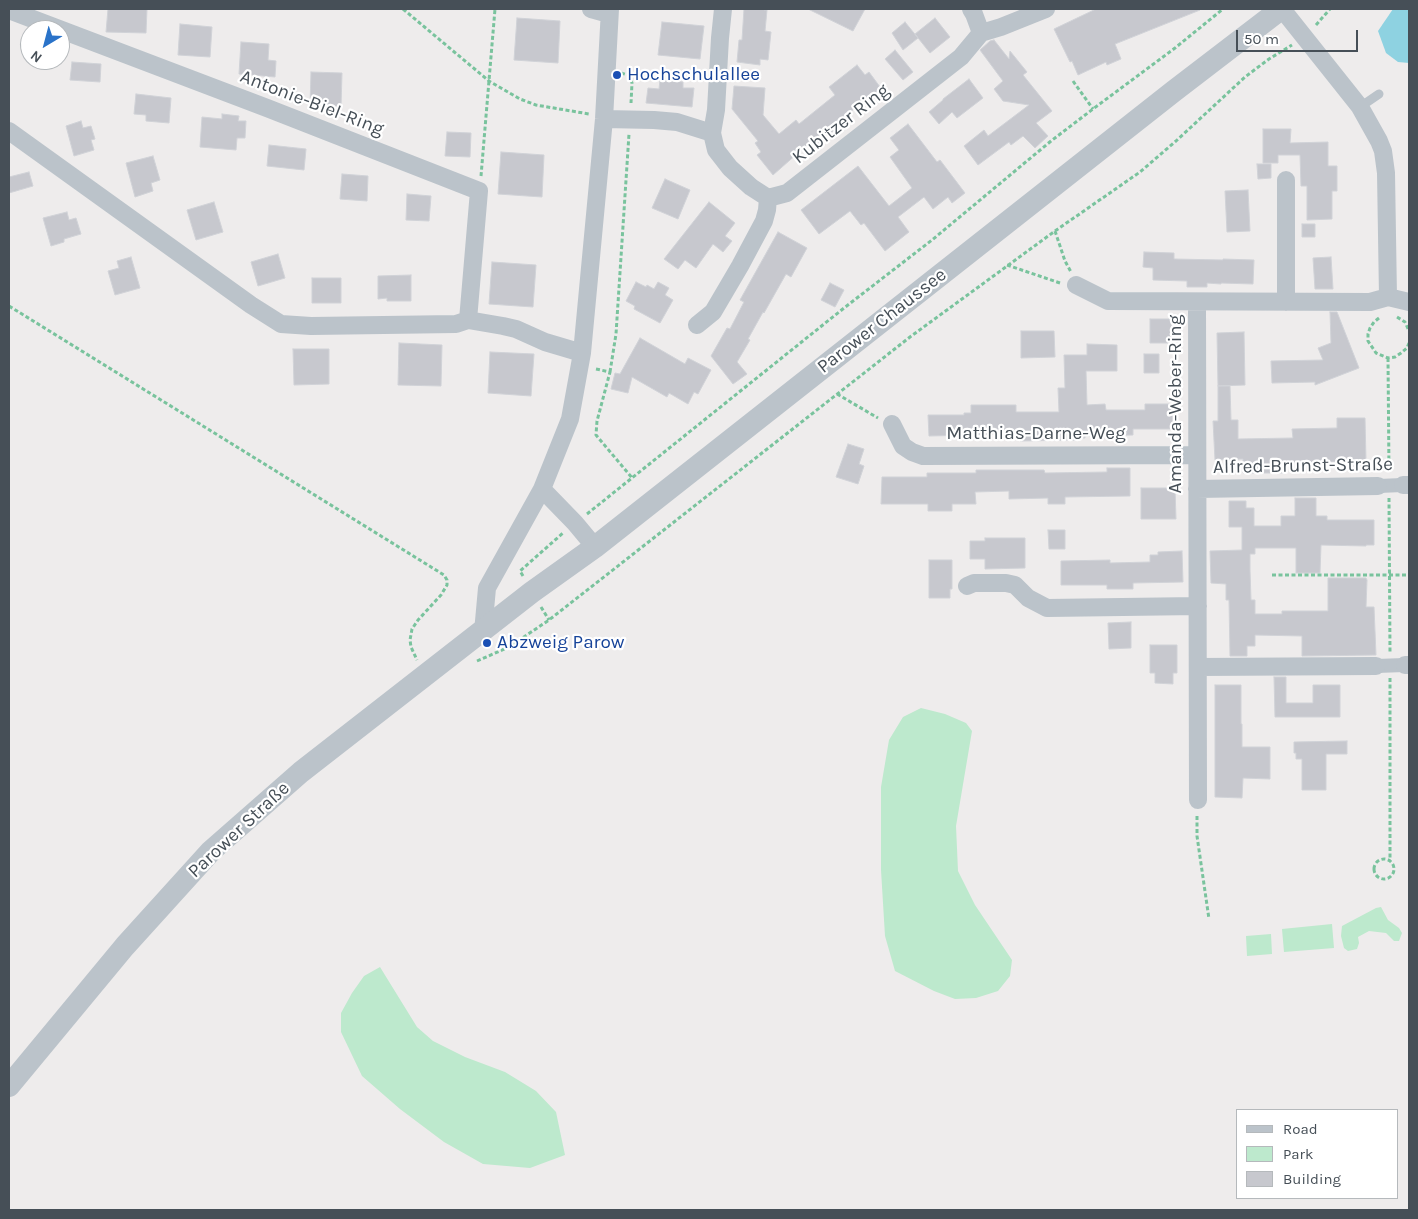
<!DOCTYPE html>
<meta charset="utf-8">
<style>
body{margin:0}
#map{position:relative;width:1418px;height:1219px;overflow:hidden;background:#eeecec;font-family:Karla,sans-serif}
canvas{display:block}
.frame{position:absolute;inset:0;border:10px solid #464f57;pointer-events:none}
.legend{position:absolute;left:1236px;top:1109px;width:162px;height:90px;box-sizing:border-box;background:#fff;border:1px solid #b5b9bc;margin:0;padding:6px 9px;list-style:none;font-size:15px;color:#464f57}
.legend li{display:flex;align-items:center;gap:10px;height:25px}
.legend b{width:25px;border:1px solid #b5b9bc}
.north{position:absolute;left:20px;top:20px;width:50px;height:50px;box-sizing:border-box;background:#fff;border:1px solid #b5b9bc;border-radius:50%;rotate:217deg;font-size:14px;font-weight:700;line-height:20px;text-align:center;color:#464f57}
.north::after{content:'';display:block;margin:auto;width:18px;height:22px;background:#2a73c9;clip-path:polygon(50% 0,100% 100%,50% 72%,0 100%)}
.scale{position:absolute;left:1236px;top:30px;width:122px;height:22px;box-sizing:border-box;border:2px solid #464f57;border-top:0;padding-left:6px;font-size:15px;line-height:18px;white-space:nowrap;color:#464f57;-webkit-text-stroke:4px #fff;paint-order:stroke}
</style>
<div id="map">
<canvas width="1418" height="1219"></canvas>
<div class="frame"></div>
<ul class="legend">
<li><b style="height:6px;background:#bbc3ca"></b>Road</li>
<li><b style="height:14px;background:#bde9cd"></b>Park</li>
<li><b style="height:14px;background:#c7c8ce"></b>Building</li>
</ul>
<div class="north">N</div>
<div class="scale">50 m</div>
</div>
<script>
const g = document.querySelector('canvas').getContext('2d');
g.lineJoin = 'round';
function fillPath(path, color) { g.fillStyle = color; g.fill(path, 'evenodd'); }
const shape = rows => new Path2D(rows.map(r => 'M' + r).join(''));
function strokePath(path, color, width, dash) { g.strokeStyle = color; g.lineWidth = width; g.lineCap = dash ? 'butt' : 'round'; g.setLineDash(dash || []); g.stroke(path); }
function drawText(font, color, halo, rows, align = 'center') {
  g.font = font + ' Karla,sans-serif'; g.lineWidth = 4.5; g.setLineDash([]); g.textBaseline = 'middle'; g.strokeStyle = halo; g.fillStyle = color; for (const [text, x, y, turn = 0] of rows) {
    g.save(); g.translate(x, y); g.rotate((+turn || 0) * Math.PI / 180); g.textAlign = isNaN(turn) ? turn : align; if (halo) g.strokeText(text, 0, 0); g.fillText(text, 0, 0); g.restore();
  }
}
fillPath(shape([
 [921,708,945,714,966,723,972,731,956,826,958,871,975,905,1012,960,1010,976,998,991,976,998,955,999,934,991,895,971,885,936,881,870,881,787,889,740,903,717],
 [1381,907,1388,920,1399,928,1402,933,1399,941,1394,941,1386,933,1369,931,1358,937,1359,943,1357,949,1348,951,1344,948,1341,936,1342,926,1376,908],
 [1332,924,1334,948,1284,952,1282,929],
 [1271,934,1272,954,1247,956,1246,936],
 [380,967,417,1027,433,1041,465,1057,505,1072,536,1091,556,1112,565,1155,530,1168,483,1164,444,1142,400,1109,362,1076,341,1032,341,1013,352,993,364,976]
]), '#bde9cd');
fillPath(shape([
 [1393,9,1409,9,1409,63,1398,62,1386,53,1378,31]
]), '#8ed2e1');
const building = shape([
 [108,9,147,9,146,33,106,32,108,9],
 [744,9,764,9,764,10,767,10,765,31,771,32,768,60,760,59,760,65,737,62,739,40,742,40,744,9],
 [808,9,865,9,853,31,808,9],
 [1096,9,1199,9,1200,10,1115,44,1121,59,1107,65,1106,62,1078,75,1072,61,1070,62,1054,29,1096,9],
 [517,18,560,21,558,63,514,60,517,18],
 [935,18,950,37,930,53,915,34,935,18],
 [662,22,704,26,700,59,658,55,662,22],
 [905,22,918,38,903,50,892,33,905,22],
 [180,24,212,27,210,57,178,55,180,24],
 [994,40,1009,59,1010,51,1027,72,1023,75,1052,111,1036,123,1048,136,1035,148,1023,136,1011,145,1009,142,978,165,964,146,984,130,988,136,1029,105,1003,101,994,89,1003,81,980,50,990,41,994,40],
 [241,42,269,44,268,60,276,61,275,77,239,74,241,42],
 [895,50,913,72,903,80,885,59,895,50],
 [72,62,101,64,100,82,70,80,72,62],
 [857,65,865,75,869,72,883,91,873,99,870,96,834,125,837,128,818,143,815,138,773,175,757,155,761,152,755,143,758,141,732,109,734,86,765,88,763,115,779,134,796,120,799,124,835,95,829,87,857,65],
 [311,72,342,73,341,107,310,106,311,72],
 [969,79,983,98,957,118,952,112,939,124,929,112,943,100,943,99,969,79],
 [660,80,683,82,683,88,694,88,692,107,646,103,648,88,659,89,660,80],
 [136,94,171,98,169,123,146,121,146,115,134,114,136,94],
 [222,114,239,116,238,121,246,121,245,138,237,138,236,150,200,147,202,117,222,119,222,114],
 [81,121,83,128,91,126,95,139,91,140,94,150,74,156,66,126,81,121],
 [908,124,937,162,940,160,965,193,952,203,948,197,933,209,924,197,898,217,909,232,885,251,864,223,861,225,850,211,819,234,801,210,858,166,889,206,912,188,890,157,899,150,890,138,908,124],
 [1263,129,1291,129,1290,143,1328,142,1328,166,1337,166,1337,191,1332,191,1332,219,1307,220,1307,186,1301,186,1300,155,1278,155,1278,163,1263,163,1263,129],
 [447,132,471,133,470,157,445,156,447,132],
 [269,145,306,149,304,170,267,166,269,145],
 [501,152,544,155,542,197,498,194,501,152],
 [153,156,160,180,151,183,153,191,135,197,126,163,153,156],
 [1257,164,1271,164,1271,178,1258,179,1257,164],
 [29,172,33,186,9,193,9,177,29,172],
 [342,174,368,176,367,201,340,199,342,174],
 [665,179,690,190,678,219,652,208,665,179],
 [1248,190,1250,231,1227,232,1225,191,1248,190],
 [407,194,431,196,429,221,406,220,407,194],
 [214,202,223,232,196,240,187,210,214,202],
 [709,202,735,223,725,236,732,241,723,252,713,244,696,268,685,260,678,269,664,259,709,202],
 [67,212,69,220,76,218,81,234,64,239,64,242,51,246,43,218,67,212],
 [1302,224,1315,224,1315,237,1302,237,1302,224],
 [778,232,807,248,791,277,786,274,764,313,763,312,748,339,750,340,737,362,747,374,733,384,711,356,727,328,730,329,744,302,740,300,778,232],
 [1144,252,1174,253,1174,259,1223,260,1223,259,1254,260,1253,284,1221,283,1221,284,1207,283,1207,287,1187,287,1187,281,1153,280,1153,268,1143,267,1144,252],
 [278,254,285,278,258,286,251,262,278,254],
 [131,257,140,288,115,295,108,271,119,268,117,261,131,257],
 [1331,257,1333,289,1315,289,1313,258,1331,257],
 [492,262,536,265,533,307,489,304,492,262],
 [411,275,411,301,387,301,387,298,378,299,378,276,411,275],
 [312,278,341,278,341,303,312,303,312,278],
 [636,282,646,287,647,285,654,289,658,282,669,288,665,295,673,300,660,323,634,309,635,306,626,301,636,282],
 [830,283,844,290,835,307,821,300,830,283],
 [1330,312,1337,312,1359,368,1315,385,1315,382,1272,383,1271,361,1323,360,1318,348,1331,343,1330,312],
 [1150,319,1171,319,1172,343,1150,343,1150,319],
 [1021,331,1054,331,1055,357,1021,358,1021,331],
 [1244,332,1245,385,1218,386,1217,333,1244,332],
 [640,338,685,364,688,358,711,370,698,394,694,392,688,404,669,393,667,397,632,377,628,393,611,389,615,373,620,374,640,338],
 [399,343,442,345,441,386,398,385,399,343],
 [1087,344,1117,345,1117,371,1086,371,1087,405,1105,404,1106,410,1145,410,1145,404,1173,404,1174,429,1133,429,1133,435,1085,436,1085,438,1079,438,1079,440,1020,441,1020,434,929,436,928,415,964,415,964,413,971,413,971,405,1016,405,1016,412,1059,412,1058,388,1065,388,1064,355,1087,355,1087,344],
 [293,349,329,349,329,384,294,385,293,349],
 [490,352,534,354,531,396,488,393,490,352],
 [1144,354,1159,354,1159,373,1144,373,1144,354],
 [1218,386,1230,386,1231,420,1238,420,1238,439,1293,438,1292,429,1337,428,1337,418,1365,418,1366,461,1283,463,1284,473,1243,473,1243,459,1215,460,1213,421,1218,421,1218,386],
 [848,444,864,449,859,464,864,466,858,484,836,477,848,444],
 [1107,468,1130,468,1130,496,1065,497,1065,504,1048,504,1048,498,1009,499,1009,491,975,492,976,504,952,504,952,511,928,511,928,504,881,504,882,477,927,477,927,473,976,473,976,470,1044,470,1045,473,1107,472,1107,468],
 [1141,488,1175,488,1176,519,1141,519,1141,488],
 [1295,498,1316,498,1316,516,1327,516,1327,520,1374,520,1374,545,1366,545,1366,546,1321,545,1320,573,1296,573,1296,548,1255,548,1255,554,1250,554,1250,570,1251,600,1255,600,1255,614,1282,614,1282,611,1328,611,1328,578,1366,578,1367,580,1366,607,1374,607,1376,655,1302,656,1302,636,1255,635,1255,646,1247,646,1247,656,1230,656,1229,600,1226,600,1226,584,1211,583,1210,551,1242,550,1242,527,1229,527,1229,501,1246,501,1246,508,1254,508,1254,526,1281,526,1281,516,1295,516,1295,498],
 [1048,530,1065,530,1065,549,1049,549,1048,530],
 [985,538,1025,538,1025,568,985,569,985,559,970,559,970,541,985,541,985,538],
 [1182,551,1183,582,1133,583,1133,589,1107,589,1107,585,1061,585,1061,561,1110,560,1110,563,1150,562,1150,555,1158,555,1158,552,1182,551],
 [929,560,952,560,952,589,950,589,950,598,929,598,929,560],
 [1131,622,1131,648,1109,649,1108,623,1131,622],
 [1150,645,1177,645,1177,673,1173,673,1173,684,1155,683,1155,673,1150,673,1150,645],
 [1274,677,1286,677,1286,703,1313,703,1313,685,1340,685,1340,717,1275,717,1274,677],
 [1215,685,1241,685,1241,724,1242,724,1242,747,1270,747,1270,779,1243,778,1242,798,1215,797,1215,685],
 [1347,741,1347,754,1326,754,1326,790,1302,790,1302,759,1296,759,1296,753,1294,753,1294,742,1347,741]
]);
fillPath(building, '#c7c8ce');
strokePath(building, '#d0d2d7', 1);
strokePath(shape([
 [403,9,489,81,520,99,536,105,589,114],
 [1316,25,1330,9],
 [621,73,628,75,632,83,631,103],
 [1073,81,1093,109],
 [481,176,495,9],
 [1055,231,1065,261,1071,272],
 [1007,265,1060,283],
 [9,306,444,575,447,580,447,585,441,595,418,620,412,629,410,640,411,647,417,660],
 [1397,317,1405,322,1409,331],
 [1379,318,1374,322,1370,328,1368,334,1368,341,1376,353,1388,358,1395,357,1401,353,1407,348,1409,343],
 [1388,358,1389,472],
 [596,369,610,372,597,421,596,435,633,479],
 [610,372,616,334,629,134],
 [837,394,878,418],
 [1389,498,1390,652],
 [587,514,844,308,932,240,1051,141,1093,109,1175,48,1223,9],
 [1272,575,1409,575],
 [523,576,520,571,563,533],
 [541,607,549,620],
 [477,661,509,647,549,620,910,337,1055,231,1140,172,1176,141,1245,77,1269,59,1292,45],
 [1390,678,1390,861],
 [1197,816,1197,836,1209,919],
 '1374 869a10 10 0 1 1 20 0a10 10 0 1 1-20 0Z'
]), '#79c39d', 3, [4, 2.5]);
strokePath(shape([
 [1360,107,1379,94]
]), '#bbc3ca', 9);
strokePath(shape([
 [1378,486,1403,485],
 [1376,666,1405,665]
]), '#bbc3ca', 14);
strokePath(shape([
 [591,9,609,14],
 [723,9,720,38,716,110,712,133,716,150,730,168,751,187,768,198,787,193,961,57,981,33,974,14,971,9],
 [1282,9,1360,107,1379,141,1383,151,1386,173,1388,297],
 [9,10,267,108,479,191,468,320,456,324,311,326,281,324,251,305,9,131],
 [981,33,1001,27,1046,9],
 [604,119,654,120,677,122,712,133],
 [1076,285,1108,301,1370,302,1388,297,1409,302],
 [1197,302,1198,800],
 [1286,302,1286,180],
 [468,320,503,326,516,329,545,342,582,353],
 [697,325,713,312,740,266,764,221,767,210,768,198],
 [892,424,903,446,912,452,923,456,1197,455],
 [1403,485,1409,485],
 [542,489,575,523,595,547],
 [1197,489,1378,486],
 [967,586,974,583,1006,583,1015,585,1028,598,1047,608,1198,606],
 [483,632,487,588,542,489,570,419,582,353,604,119,610,9],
 [1405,665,1409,665],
 [1198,667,1376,666]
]), '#bbc3ca', 18);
strokePath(shape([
 [9,1086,125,946,211,851,301,772,532,592,595,547,1174,91,1281,9]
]), '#bbc3ca', 22);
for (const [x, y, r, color] of [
 [617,75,5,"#1a4fb4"],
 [487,643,5,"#1a4fb4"]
]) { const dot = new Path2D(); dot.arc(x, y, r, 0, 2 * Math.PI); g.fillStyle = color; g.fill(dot); strokePath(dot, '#fff', 2); }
drawText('19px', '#164399', '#fff', [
 ["Hochschulallee",627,75],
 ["Abzweig Parow",497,643]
], 'left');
drawText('19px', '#464f57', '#fff', [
 ["Antonie-Biel-Ring",312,103,21],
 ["Kubitzer Ring",841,124,-38],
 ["Parower Chaussee",882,321,-38],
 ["Amanda-Weber-Ring",1176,404,-90],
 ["Matthias-Darne-Weg",1036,434],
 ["Alfred-Brunst-Straße",1303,466,-1],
 ["Parower Straße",239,830,-43]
]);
</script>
